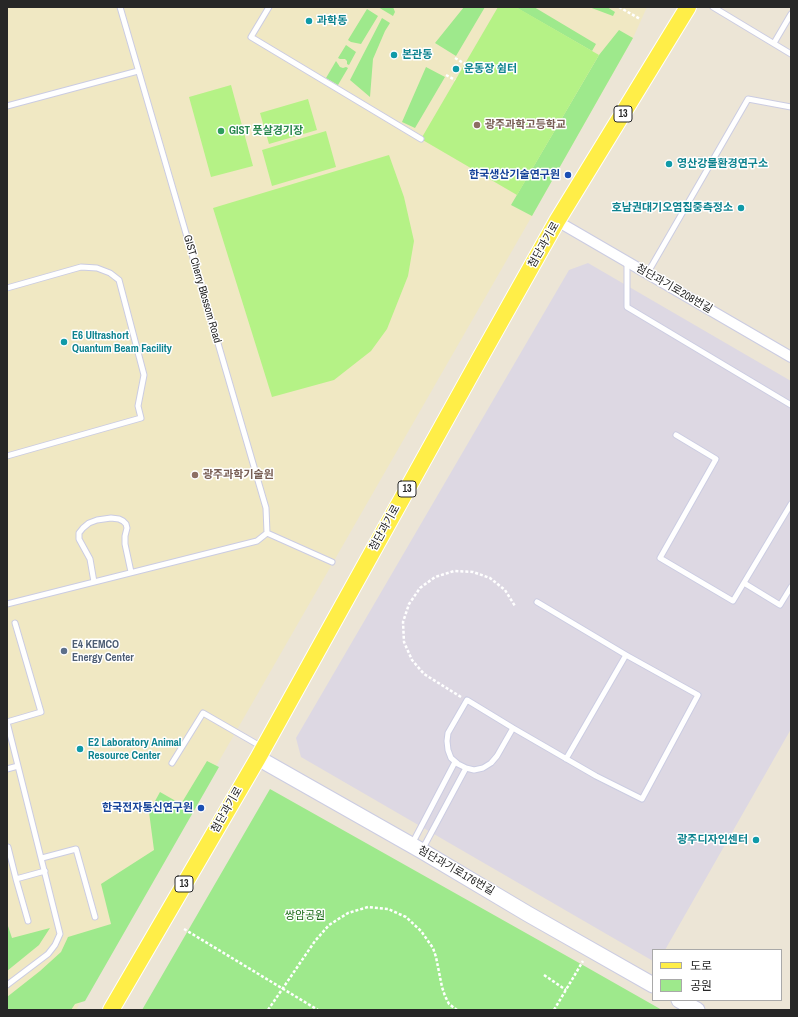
<!DOCTYPE html>
<meta charset="utf-8">
<style>
body{margin:0}
#map{position:relative;width:798px;height:1017px;overflow:hidden;background:#ece5d6;font-family:"Archivo Narrow","Noto Sans KR",sans-serif}
canvas{display:block}
.frame{position:absolute;inset:0;border:8px solid #272727;pointer-events:none}
.legend{position:absolute;left:652px;top:949px;width:130px;height:52px;box-sizing:border-box;background:#fff;border:1px solid #a9a9a9;margin:0;padding:5px 7px;list-style:none;font-size:12px;color:#272727}
.legend li{display:flex;align-items:center;gap:8px;height:20px}
.legend b{width:20px;border:1px solid #a9a9a9}
</style>
<div id="map">
<canvas width="798" height="1017"></canvas>
<div class="frame"></div>
<ul class="legend">
<li><b style="height:5px;background:#ffee48"></b>도로</li>
<li><b style="height:11px;background:#9ee98c"></b>공원</li>
</ul>
</div>
<script>
const g = document.querySelector('canvas').getContext('2d');
g.lineJoin = 'round';
function fillPath(path, color) { g.fillStyle = color; g.fill(path, 'evenodd'); }
const shape = rows => new Path2D(rows.map(r => 'M' + r).join(''));
function strokePath(path, color, width, dash) { g.strokeStyle = color; g.lineWidth = width; g.lineCap = dash ? 'butt' : 'round'; g.setLineDash(dash || []); g.stroke(path); }
function drawText(font, color, halo, rows, align = 'center') {
  g.font = font + ' "Archivo Narrow","Noto Sans KR",sans-serif'; g.lineWidth = 3; g.setLineDash([]); g.textBaseline = 'middle'; g.strokeStyle = halo; g.fillStyle = color; for (const [text, x, y, turn = 0] of rows) {
    g.save(); g.translate(x, y); g.rotate((+turn || 0) * Math.PI / 180); g.textAlign = isNaN(turn) ? turn : align; if (halo) g.strokeText(text, 0, 0); g.fillText(text, 0, 0); g.restore();
  }
}
fillPath(shape([
 [588,263,791,381,791,729,665,950,653,950,653,961,301,757,296,738,569,270]
]), '#ddd8e3');
fillPath(shape([
 [7,7,647,7,633,38,532,216,76,1010,7,1010]
]), '#f0e8c3');
fillPath(shape([
 [378,7,393,7,395,12,393,16],
 [464,7,485,7,456,56,435,43],
 [517,7,534,7,596,44,592,51,517,8],
 [589,7,607,7,615,12,613,16],
 [367,9,378,16,361,44,351,42,348,40],
 [382,18,390,23,385,31,373,59,370,97,350,80],
 [619,30,633,38,532,216,511,205,599,55],
 [346,45,356,52,349,65,347,64,347,61,345,59,340,59,338,58],
 [336,61,340,67,343,68,346,67,348,68,338,85,326,78],
 [426,67,445,77,415,128,402,122],
 [207,761,219,767,85,1001,75,1004,71,1010,7,1010,7,997,40,971,61,952,68,937,111,924,101,884,154,850,149,812,160,792,181,804],
 [270,789,581,964,662,1010,142,1010],
 [7,923,12,938,50,928,39,945,7,971]
]), '#9ee98c');
fillPath(shape([
 [498,7,516,7,599,55,517,195,421,139],
 [231,85,253,166,211,177,189,97],
 [308,99,317,130,269,144,260,113],
 [326,131,336,167,272,186,262,150],
 [389,155,404,197,414,241,408,276,387,329,371,351,334,380,272,397,213,208]
]), '#b5f286');
const lane = shape([
 [269,7,251,37,421,139],
 [713,7,791,54],
 [774,43,791,14],
 [7,106,138,71],
 [627,262,627,307,791,405],
 [647,274,748,99,791,107],
 [7,288,81,267,97,268,110,273,119,280,144,375,138,406,141,418,7,456],
 [676,435,716,459,660,558,733,601,791,504],
 [267,533,332,562],
 [94,582,90,559,79,539,79,533,83,528,89,523,97,520,111,518,119,519,123,521,126,524,127,528,125,536,125,544,131,572],
 [744,583,780,605,791,587],
 [537,602,626,655,566,759],
 [7,604,257,541,267,533,266,508,120,7],
 [513,728,497,756,491,763,483,768,474,770,466,768,458,764,451,758,448,750,447,741,448,733,467,700,513,728,596,776,642,799,698,695,626,655],
 [172,763,203,713,262,747],
 [7,769,18,766],
 [412,844,455,762],
 [8,847,16,879,45,871],
 [422,850,466,768],
 [42,858,76,849,95,917],
 [16,879,28,921],
 [7,985,48,954,55,945,60,934,7,722,41,712,15,623]
]);
const street = shape([
 [557,221,791,357]
]);
const secondary = shape([
 [258,758,422,851,528,914,653,985],
 [679,1000,697,1010]
]);
const primary = shape([
 [111,1010,258,758,480,358,557,221,688,7]
]);
strokePath(lane, '#cbcce2', 7);
strokePath(street, '#cbcce2', 12);
strokePath(secondary, '#cbcce2', 17);
strokePath(primary, '#fff', 18);
strokePath(shape([
 [619,7,640,19],
 [455,58,465,64],
 [446,75,455,80],
 [461,697,424,674,412,660,404,642,403,622,409,604,420,588,435,577,454,571,473,572,490,578,505,590,515,606],
 [184,929,318,1010],
 [544,975,566,990],
 [268,1010,315,941,329,925,348,913,368,907,388,909,406,917,421,931,433,948,436,957,442,987,445,996,449,1004,457,1010],
 [554,1010,583,961]
]), '#fff', 2.5, [3, 2]);
strokePath(lane, '#fff', 5);
strokePath(street, '#fff', 10);
strokePath(secondary, '#fff', 15);
strokePath(primary, '#ffee48', 16);
for (const [x, y, r, color] of [
 [309,21,4,"#0f9aa8"],
 [394,55,4,"#0f9aa8"],
 [456,69,4,"#0f9aa8"],
 [477,125,4,"#8d6e63"],
 [221,131,4,"#2e9e5b"],
 [669,164,4,"#0f9aa8"],
 [568,175,4,"#1a4fb4"],
 [741,208,4,"#0f9aa8"],
 [64,342,4,"#0f9aa8"],
 [195,475,4,"#8d6e63"],
 [64,651,4,"#5c6f8a"],
 [80,749,4,"#0f9aa8"],
 [201,808,4,"#1a4fb4"],
 [756,840,4,"#0f9aa8"]
]) { const dot = new Path2D(); dot.arc(x, y, r, 0, 2 * Math.PI); g.fillStyle = color; g.fill(dot); strokePath(dot, '#fff', 1.5); }
for (const [x, y, w] of [
 [623,114,18],
 [407,489,18],
 [184,884,18]
]) { const box = new Path2D(); box.roundRect(x - w / 2, y - 8, w, 16, 3); g.fillStyle = '#fff'; g.fill(box); strokePath(box, '#272727', 1); }
drawText('bold 10px', '#272727', null, [
 ["13",623,114],
 ["13",407,489],
 ["13",184,884]
]);
drawText('bold 11px', '#0d838f', '#fff', [
 ["과학동",317,21],
 ["본관동",402,55],
 ["운동장 쉼터",464,69],
 ["영산강물환경연구소",677,164],
 ["호남권대기오염집중측정소",733,208,"right"],
 ["E6 Ultrashort",72,336],
 ["Quantum Beam Facility",72,349],
 ["E2 Laboratory Animal",88,743],
 ["Resource Center",88,756],
 ["광주디자인센터",748,840,"right"]
], 'left');
drawText('bold 11px', '#785e54', '#fff', [
 ["광주과학고등학교",485,125],
 ["광주과학기술원",203,475]
], 'left');
drawText('bold 11px', '#27864d', '#fff', [
 ["GIST 풋살경기장",229,131]
], 'left');
drawText('bold 11px', '#164399', '#fff', [
 ["한국생산기술연구원",560,175],
 ["한국전자통신연구원",193,808]
], 'right');
drawText('11px', '#272727', '#fff', [
 ["첨단과기로",544,245,-60],
 ["GIST Cherry Blossom Road",202,289,74],
 ["첨단과기로208번길",674,289,30],
 ["첨단과기로",385,528,-61],
 ["첨단과기로",227,810,-60],
 ["첨단과기로176번길",456,871,30]
]);
drawText('bold 11px', '#4e5e75', '#fff', [
 ["E4 KEMCO",72,645],
 ["Energy Center",72,658]
], 'left');
drawText('11px', '#176912', '#fff', [
 ["쌍암공원",305,916]
]);
</script>
